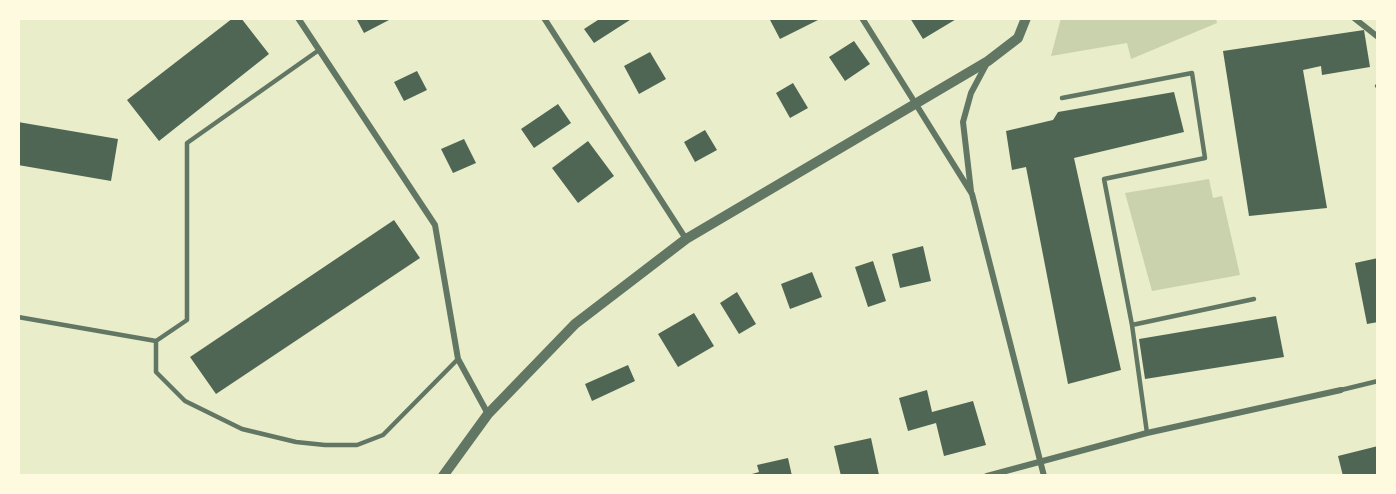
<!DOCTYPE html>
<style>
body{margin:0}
#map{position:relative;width:1396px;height:494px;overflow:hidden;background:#e9edc9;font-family:"Work Sans",sans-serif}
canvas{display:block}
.frame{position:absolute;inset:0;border:20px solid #fefae0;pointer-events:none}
</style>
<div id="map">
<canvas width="1396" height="494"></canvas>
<div class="frame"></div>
</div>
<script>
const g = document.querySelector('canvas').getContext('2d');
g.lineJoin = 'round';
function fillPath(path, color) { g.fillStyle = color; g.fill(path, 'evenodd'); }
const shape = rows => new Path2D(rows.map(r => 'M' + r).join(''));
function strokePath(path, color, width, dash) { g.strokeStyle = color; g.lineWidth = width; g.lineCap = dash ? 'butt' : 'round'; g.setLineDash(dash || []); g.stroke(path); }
fillPath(shape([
 [1061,18,1216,18,1217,23,1131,59,1127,43,1051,56],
 [1209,179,1213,198,1222,196,1240,275,1152,291,1125,193]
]), '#cad2ad');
fillPath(shape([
 [233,18,241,18,269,54,159,141,127,100],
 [360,18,387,18,389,20,364,33,357,20],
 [601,18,633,18,594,43,584,29],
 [769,18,822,18,780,39],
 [910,18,958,18,923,39],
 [1364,30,1370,67,1322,75,1321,66,1303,70,1327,208,1249,216,1223,51],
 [854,41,870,64,845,81,829,57],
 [650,52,666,79,639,94,624,66],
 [417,71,427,90,404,101,394,82],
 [793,83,808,108,790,118,776,93],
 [1174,92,1184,132,1074,158,1121,370,1068,384,1026,167,1012,170,1006,131,1053,120,1058,112],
 [558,104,571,123,534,148,521,129],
 [18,122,118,139,111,181,18,165],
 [705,130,717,150,695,162,684,142],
 [464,139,476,163,453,173,441,149],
 [588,141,614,176,578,203,552,168],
 [394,220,420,258,216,394,190,357],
 [923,246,931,281,900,288,892,254],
 [1378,258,1378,322,1367,324,1355,263],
 [873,261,886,301,868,307,855,267],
 [812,272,822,297,790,309,781,284],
 [737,292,756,324,739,334,720,303],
 [694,313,714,346,678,367,658,334],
 [1276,316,1284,357,1145,379,1139,339],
 [628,365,635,381,592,401,585,384],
 [927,390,932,412,973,401,986,445,944,456,936,423,908,431,899,398],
 [871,438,879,475,841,476,834,446],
 [1378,446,1378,476,1343,476,1338,456],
 [788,458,792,476,745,476,759,472,757,465]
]), '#4f6655');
strokePath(shape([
 [1377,86,1378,85],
 [1062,98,1192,73,1205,158,1104,179,1132,325,1147,433],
 [18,317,156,341,187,320,187,143,319,50],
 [1132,325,1254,299],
 [156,341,156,372,185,401,242,429,296,442,325,445,357,445,383,435,458,359],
 [1341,390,1378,381]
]), '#617663', 4.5);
strokePath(shape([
 [298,18,435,225,458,359,488,414],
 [544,18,686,239],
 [862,18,972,194,1044,476],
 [1354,18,1378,37],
 [971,191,963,122,971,93,987,63],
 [987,476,1147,433,1341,390]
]), '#617663', 6);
strokePath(shape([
 [443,476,488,414,575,324,686,239,988,61,1018,38,1026,18]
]), '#617663', 10);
</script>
